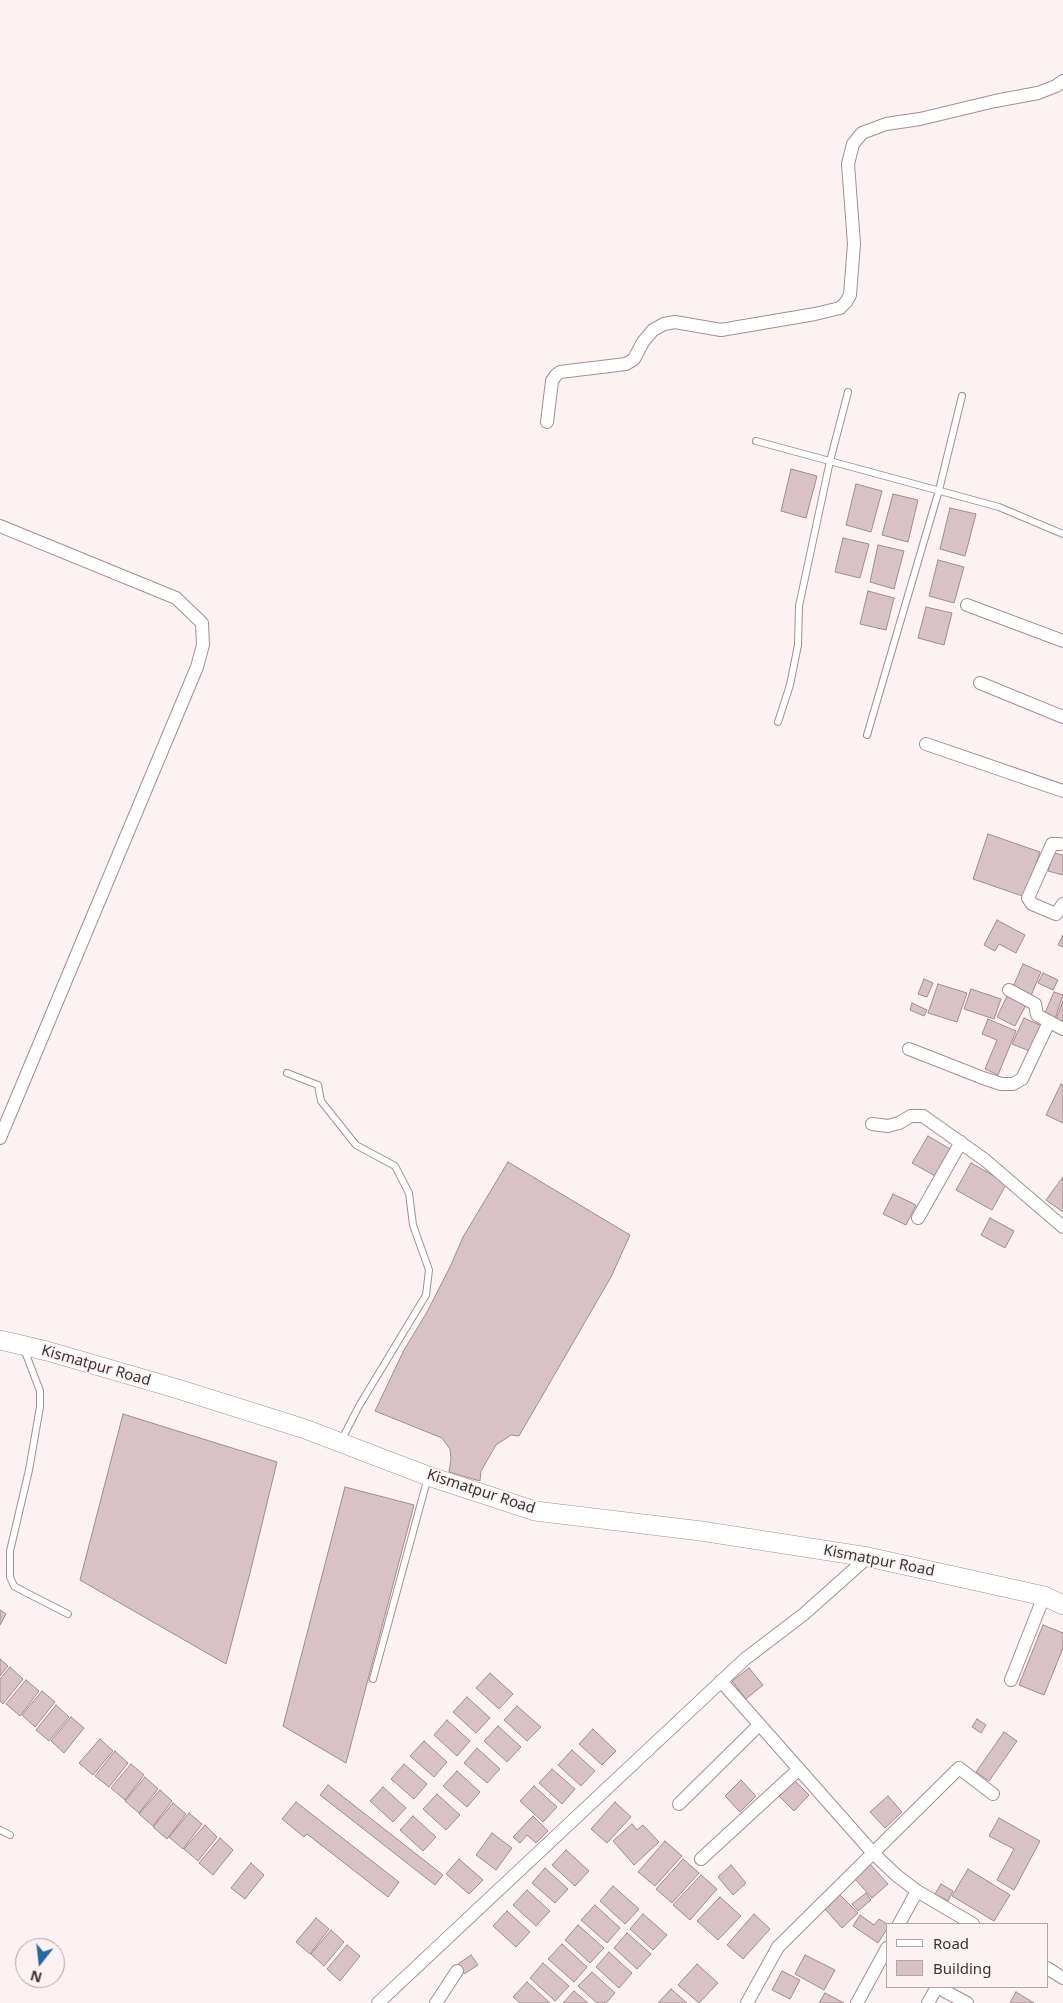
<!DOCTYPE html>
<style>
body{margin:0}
#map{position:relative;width:1063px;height:2003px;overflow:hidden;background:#fcf2f3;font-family:"Noto Sans",sans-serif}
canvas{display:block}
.legend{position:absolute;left:886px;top:1923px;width:162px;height:65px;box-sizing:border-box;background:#fcf2f3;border:1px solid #afa6a7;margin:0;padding:6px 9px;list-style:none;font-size:15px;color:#3c3334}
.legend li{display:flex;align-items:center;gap:10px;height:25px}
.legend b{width:25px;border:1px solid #afa6a7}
.north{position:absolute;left:15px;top:1938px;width:50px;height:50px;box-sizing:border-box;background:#fcf2f3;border:1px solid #afa6a7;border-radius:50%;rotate:196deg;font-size:14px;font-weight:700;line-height:20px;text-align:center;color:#3c3334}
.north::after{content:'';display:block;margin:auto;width:18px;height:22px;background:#2b689f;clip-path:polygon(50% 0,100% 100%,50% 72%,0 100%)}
</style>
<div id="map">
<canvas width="1063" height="2003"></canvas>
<ul class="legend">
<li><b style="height:6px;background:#fff"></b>Road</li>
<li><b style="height:14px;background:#d9c2c5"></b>Building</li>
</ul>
<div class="north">N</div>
</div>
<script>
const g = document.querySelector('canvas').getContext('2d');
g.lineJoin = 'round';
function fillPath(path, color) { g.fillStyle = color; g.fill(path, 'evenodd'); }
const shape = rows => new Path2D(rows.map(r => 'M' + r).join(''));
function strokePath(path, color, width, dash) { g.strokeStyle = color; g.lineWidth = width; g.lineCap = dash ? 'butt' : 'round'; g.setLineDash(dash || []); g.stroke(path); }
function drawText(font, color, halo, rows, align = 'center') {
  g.font = font + ' "Noto Sans",sans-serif'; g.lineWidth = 4; g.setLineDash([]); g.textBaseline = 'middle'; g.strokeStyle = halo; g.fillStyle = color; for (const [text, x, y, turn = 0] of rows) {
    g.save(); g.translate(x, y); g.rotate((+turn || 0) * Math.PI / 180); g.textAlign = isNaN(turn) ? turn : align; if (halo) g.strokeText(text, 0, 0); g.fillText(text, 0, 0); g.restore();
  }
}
const building = shape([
 [791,469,817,476,806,518,781,511,791,469],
 [856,484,882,491,871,532,846,525,856,484],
 [893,494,918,500,908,542,882,535,893,494],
 [950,508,976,514,965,556,940,549,950,508],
 [843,538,869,544,860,578,835,572,843,538],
 [878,545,904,551,894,589,870,582,878,545],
 [938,560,964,567,954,603,929,596,938,560],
 [868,591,894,598,886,630,860,624,868,591],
 [926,607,952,613,944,645,918,638,926,607],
 [988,834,1040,852,1025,897,973,879,988,834],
 [1054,853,1063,855,1063,875,1048,871,1054,853],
 [997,920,1025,935,1016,953,999,944,995,951,984,945,997,920],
 [1063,935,1063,947,1058,945,1063,935],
 [1023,964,1041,972,1030,998,1012,989,1023,964],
 [1043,973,1058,980,1053,990,1038,983,1043,973],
 [924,979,933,983,927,997,918,994,924,979],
 [938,984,967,993,957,1022,928,1013,938,984],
 [971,989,1001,999,994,1019,964,1009,971,989],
 [1054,992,1063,995,1055,1019,1044,1015,1054,992],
 [1008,994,1027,1003,1015,1026,997,1017,1008,994],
 [1063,1001,1063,1023,1056,1020,1063,1001],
 [912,1003,927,1010,924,1016,910,1010,912,1003],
 [1024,1018,1044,1027,1032,1052,1012,1044,1024,1018],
 [988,1019,1016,1031,998,1075,985,1069,997,1040,982,1034,988,1019],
 [1061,1084,1063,1085,1063,1123,1046,1115,1061,1084],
 [928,1136,952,1150,937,1177,912,1163,928,1136],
 [508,1162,630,1235,611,1277,519,1436,511,1435,496,1445,481,1471,480,1481,449,1472,451,1459,450,1449,442,1438,375,1411,404,1350,427,1312,450,1267,463,1237,508,1162],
 [971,1163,1007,1183,992,1210,956,1190,971,1163],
 [1063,1177,1063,1212,1046,1200,1063,1177],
 [893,1194,916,1205,906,1225,883,1214,893,1194],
 [990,1218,1014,1231,1005,1248,981,1235,990,1218],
 [123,1414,277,1462,250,1573,226,1664,80,1580,123,1414],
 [345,1487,414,1505,346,1763,283,1726,345,1487],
 [0,1610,6,1614,0,1625,0,1610],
 [1043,1625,1063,1633,1063,1648,1044,1695,1019,1685,1043,1625],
 [0,1659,8,1666,0,1676,0,1659],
 [10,1667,23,1679,3,1704,0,1701,0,1679,10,1667],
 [749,1668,763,1685,746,1699,732,1681,749,1668],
 [490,1673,513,1694,499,1709,476,1688,490,1673],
 [26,1680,39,1691,20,1716,6,1704,26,1680],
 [42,1691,55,1702,35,1727,22,1715,42,1691],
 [467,1697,490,1718,476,1733,453,1712,467,1697],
 [56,1705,69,1717,49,1741,36,1730,56,1705],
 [517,1706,541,1727,527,1741,504,1720,517,1706],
 [71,1717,84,1728,64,1753,51,1741,71,1717],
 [977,1719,986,1725,981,1733,972,1727,977,1719],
 [447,1720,470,1741,457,1756,434,1735,447,1720],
 [498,1726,521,1747,507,1762,484,1741,498,1726],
 [593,1729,616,1751,602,1765,579,1744,593,1729],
 [1004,1732,1017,1741,989,1781,976,1772,1004,1732],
 [100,1739,113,1751,93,1775,79,1763,100,1739],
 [424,1741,447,1762,434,1777,410,1756,424,1741],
 [477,1748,500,1769,487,1783,464,1763,477,1748],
 [572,1750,595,1771,581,1786,558,1765,572,1750],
 [115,1751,128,1763,109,1787,95,1776,115,1751],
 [131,1764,144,1775,125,1800,111,1788,131,1764],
 [404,1764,427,1784,414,1799,391,1779,404,1764],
 [552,1769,575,1789,562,1804,539,1783,552,1769],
 [457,1771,480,1792,467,1807,443,1786,457,1771],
 [145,1777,158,1789,139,1813,125,1801,145,1777],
 [741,1780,756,1796,740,1812,725,1796,741,1780],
 [795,1781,809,1795,794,1811,779,1796,795,1781],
 [328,1785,443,1875,435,1885,320,1795,328,1785],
 [534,1786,557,1807,543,1822,520,1801,534,1786],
 [383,1787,406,1808,393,1822,370,1801,383,1787],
 [160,1790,172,1801,153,1826,139,1814,160,1790],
 [437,1794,460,1815,446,1830,423,1809,437,1794],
 [888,1796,902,1812,885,1828,870,1812,888,1796],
 [296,1802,399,1882,388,1897,307,1834,304,1837,282,1819,296,1802],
 [615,1802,631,1817,607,1843,591,1829,615,1802],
 [173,1803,186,1814,167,1839,153,1827,173,1803],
 [189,1813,202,1824,183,1849,169,1837,189,1813],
 [413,1816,436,1837,423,1851,400,1830,413,1816],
 [533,1816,548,1831,536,1843,527,1835,520,1843,513,1837,533,1816],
 [999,1818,1040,1841,1014,1890,997,1880,1014,1849,989,1836,999,1818],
 [632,1824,637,1830,643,1825,659,1842,634,1865,613,1841,632,1824],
 [205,1825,217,1837,198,1861,184,1849,205,1825],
 [492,1833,512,1848,496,1870,476,1855,492,1833],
 [220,1838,233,1850,213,1875,199,1863,220,1838],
 [665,1841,682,1856,655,1886,638,1872,665,1841],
 [566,1850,589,1871,575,1886,552,1865,566,1850],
 [459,1859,483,1880,469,1894,446,1874,459,1859],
 [683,1859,699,1873,672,1903,656,1889,683,1859],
 [251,1863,264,1875,245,1899,231,1888,251,1863],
 [870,1864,888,1884,872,1898,854,1878,870,1864],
 [731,1865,746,1883,733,1895,718,1877,731,1865],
 [545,1868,568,1889,555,1903,532,1883,545,1868],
 [968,1869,1010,1895,994,1921,952,1896,968,1869],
 [701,1875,717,1889,690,1920,673,1905,701,1875],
 [941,1884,953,1891,948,1901,935,1894,941,1884],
 [613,1886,639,1909,625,1924,600,1901,613,1886],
 [527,1890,550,1911,536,1926,513,1905,527,1890],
 [866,1893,871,1900,858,1911,852,1904,866,1893],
 [840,1895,858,1913,842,1928,825,1909,840,1895],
 [720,1897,741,1916,718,1940,697,1921,720,1897],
 [595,1905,620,1928,607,1943,581,1920,595,1905],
 [507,1911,530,1932,516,1947,493,1926,507,1911],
 [643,1914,667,1935,653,1950,630,1929,643,1914],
 [754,1914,770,1929,743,1959,727,1945,754,1914],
 [860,1915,874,1925,879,1919,887,1924,887,1929,878,1943,853,1926,860,1915],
 [316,1918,329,1929,310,1954,296,1942,316,1918],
 [578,1925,604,1948,590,1963,565,1940,578,1925],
 [331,1930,344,1942,324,1966,311,1954,331,1930],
 [627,1933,651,1954,637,1969,614,1948,627,1933],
 [562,1944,587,1967,574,1982,548,1959,562,1944],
 [347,1945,360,1956,340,1981,327,1969,347,1945],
 [609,1952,632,1973,619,1988,596,1967,609,1952],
 [471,1955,478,1965,464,1974,458,1964,471,1955],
 [805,1955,835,1970,824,1990,795,1974,805,1955],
 [543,1963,569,1986,555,2001,530,1978,543,1963],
 [697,1964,718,1983,699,2003,678,1985,697,1964],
 [782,1971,800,1980,790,1999,772,1990,782,1971],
 [592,1972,615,1993,606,2003,597,2003,578,1986,592,1972],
 [527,1982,550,2003,520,2003,513,1997,527,1982],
 [671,1989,687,2003,658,2003,671,1989],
 [574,1991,588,2003,563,2003,574,1991],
 [1016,1992,1034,2003,1010,2003,1016,1992],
 [825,1993,844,2003,819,2003,825,1993]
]);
fillPath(building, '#d9c2c5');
strokePath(building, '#a18b8e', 1);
const lane = shape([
 [756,441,999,507,1063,534],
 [778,722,790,685,798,645,799,606,830,461,848,392],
 [867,735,939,490,962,396],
 [287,1073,318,1085,321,1101,356,1145,395,1166,409,1193,413,1225,429,1270,426,1295,359,1406,341,1441],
 [24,1349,40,1391,40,1407,29,1470,10,1551,10,1577,14,1586,25,1592,68,1614],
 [373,1679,428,1477],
 [0,1830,10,1835]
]);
const street = shape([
 [547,422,552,381,556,375,560,372,626,364,634,359,643,342,653,330,664,324,675,322,721,330,815,314,840,308,846,302,850,295,854,244,848,164,853,144,862,133,886,124,920,119,995,101,1038,93,1056,86,1063,81],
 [0,526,176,598,202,623,203,645,197,667,0,1138],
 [967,605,1063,641],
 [980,683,1063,717],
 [926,744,1063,791],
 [1060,844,1052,844,1028,898,1032,904,1056,914,1063,904],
 [1009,990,1035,1004,1037,1015,1063,1029],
 [909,1049,983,1078,1001,1084,1013,1084,1022,1079,1049,1022],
 [872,1124,888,1126,899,1123,911,1116,923,1116,985,1160,1063,1227],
 [918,1218,961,1142],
 [1011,1680,1044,1596],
 [721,1681,873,1853,896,1875,917,1891,973,1924],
 [679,1804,759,1725],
 [701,1859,799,1769],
 [899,1924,917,1891],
 [1047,1968,1063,1978],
 [937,1987,967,2003],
 [378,2003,745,1659,804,1614,868,1557],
 [436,2003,457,1971],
 [747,2003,778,1947,959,1768,993,1794],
 [857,2003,887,1948],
 [928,2003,937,1987]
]);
const secondary = shape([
 [0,1340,47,1351,178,1389,305,1429,428,1476,535,1511,701,1531,868,1557,1044,1596,1063,1605]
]);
strokePath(lane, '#a58e91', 8);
strokePath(street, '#a58e91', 14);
strokePath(secondary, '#a58e91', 20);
strokePath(lane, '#fff', 6);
strokePath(street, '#fff', 12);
strokePath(secondary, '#fff', 19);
drawText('15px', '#3c3334', '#fcf2f3', [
 ["Kismatpur Road",96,1366,16],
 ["Kismatpur Road",481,1492,18],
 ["Kismatpur Road",879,1561,11]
]);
</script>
